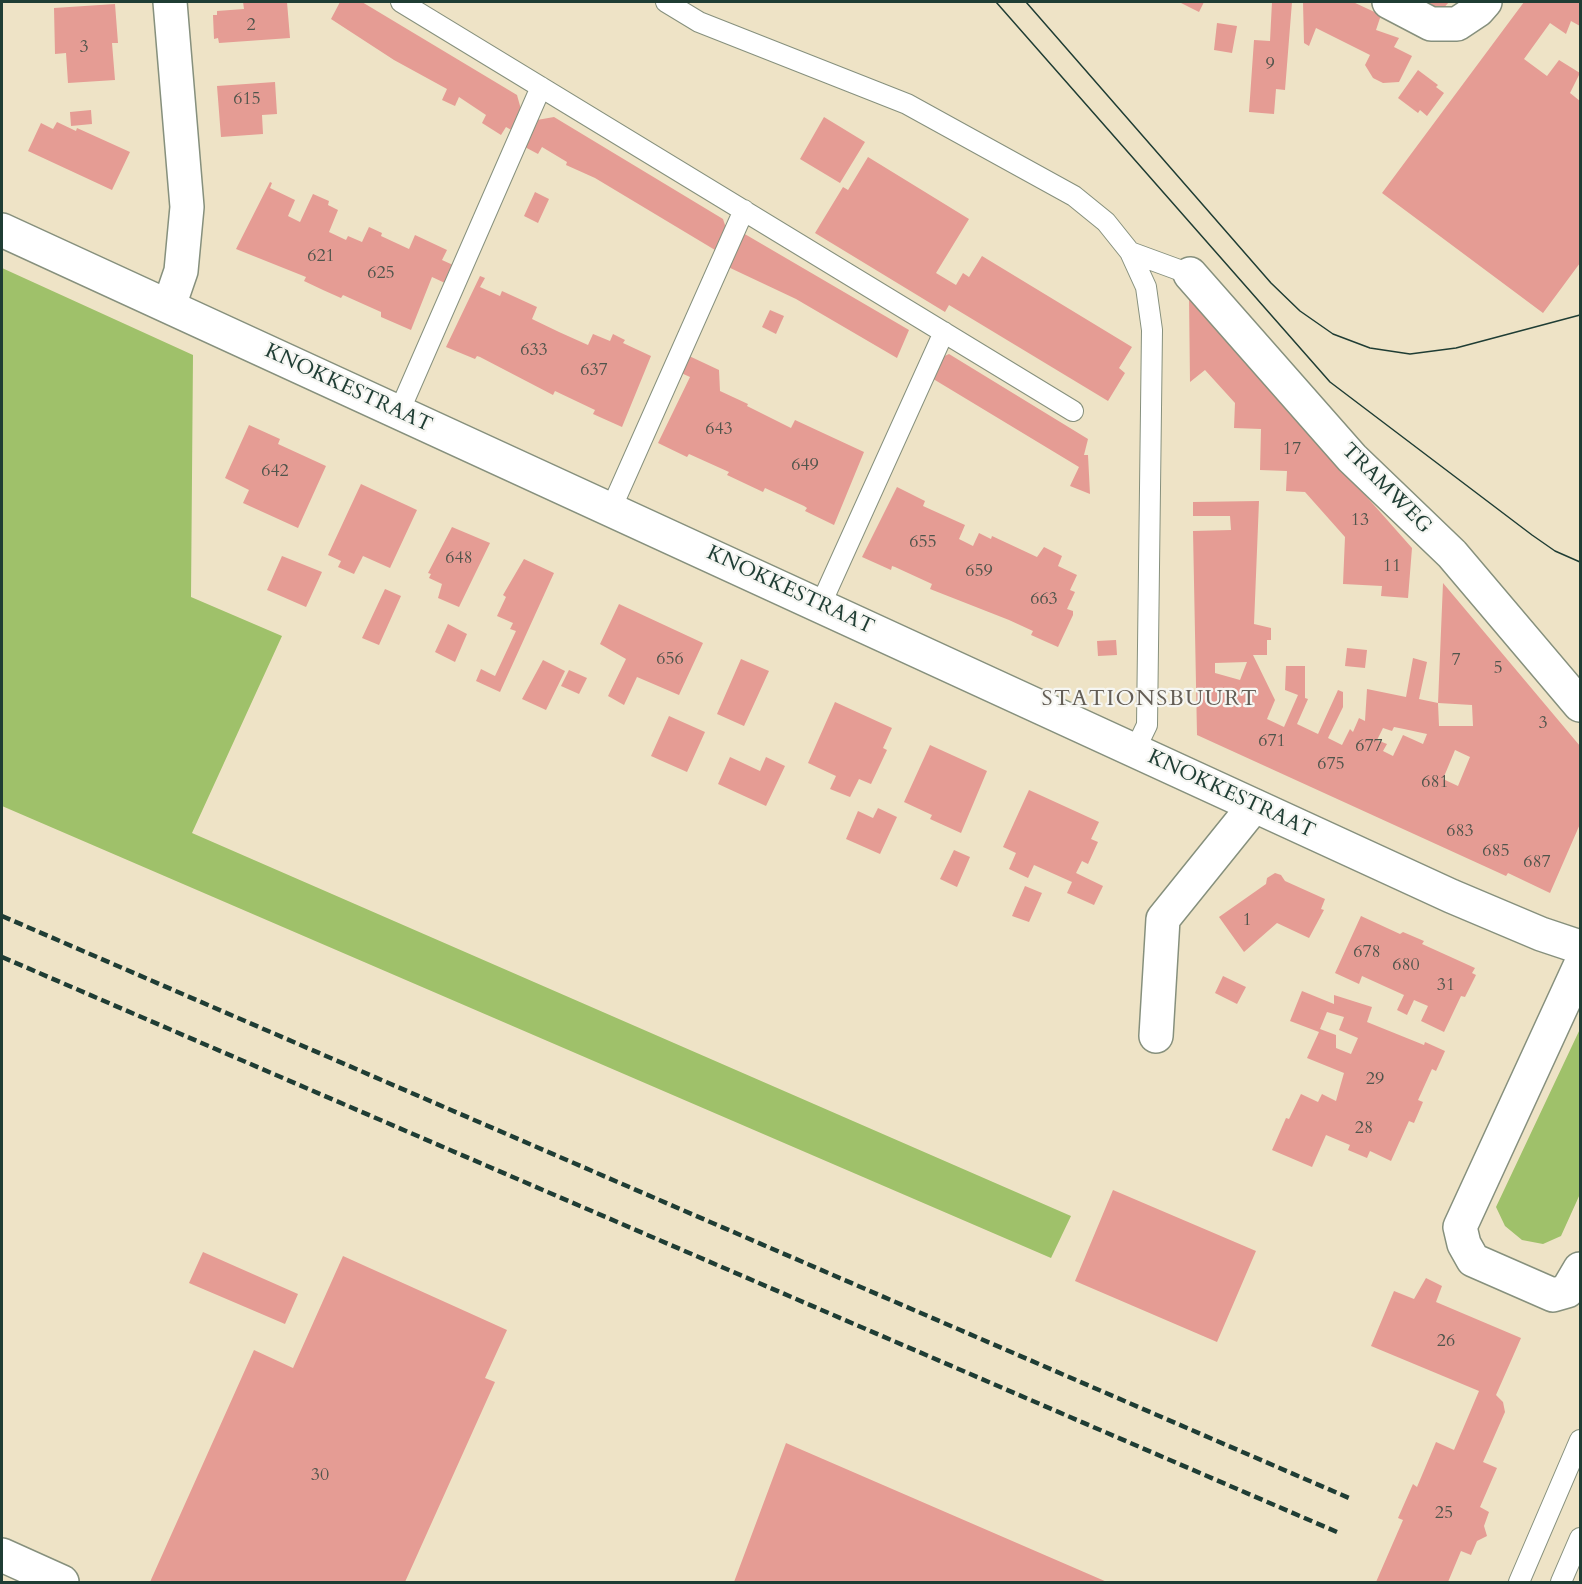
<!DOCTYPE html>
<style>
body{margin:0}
#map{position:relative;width:1582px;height:1584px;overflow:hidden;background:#eee3c6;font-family:Cardo,serif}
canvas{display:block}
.frame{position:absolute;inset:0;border:3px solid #1f3d34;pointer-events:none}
</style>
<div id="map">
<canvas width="1582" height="1584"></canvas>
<div class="frame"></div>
</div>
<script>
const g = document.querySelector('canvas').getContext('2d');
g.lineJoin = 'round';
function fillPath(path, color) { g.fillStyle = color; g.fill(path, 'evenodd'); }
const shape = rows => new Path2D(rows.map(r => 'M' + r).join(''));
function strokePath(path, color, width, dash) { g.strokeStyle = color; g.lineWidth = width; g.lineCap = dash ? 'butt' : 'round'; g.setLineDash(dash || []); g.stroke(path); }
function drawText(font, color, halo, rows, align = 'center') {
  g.font = font + ' Cardo,serif'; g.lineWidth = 4.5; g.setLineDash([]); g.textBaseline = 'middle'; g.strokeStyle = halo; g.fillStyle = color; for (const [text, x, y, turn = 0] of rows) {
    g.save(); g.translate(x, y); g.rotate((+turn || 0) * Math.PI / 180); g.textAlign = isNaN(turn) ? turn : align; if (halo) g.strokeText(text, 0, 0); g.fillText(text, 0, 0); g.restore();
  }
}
fillPath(shape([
 [2,268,193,355,191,597,282,636,192,833,1071,1216,1051,1258,2,806],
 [1580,1029,1580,1194,1561,1236,1543,1244,1522,1240,1505,1226,1496,1207]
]), '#9fc16a');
fillPath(shape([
 [243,2,287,2,290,38,219,43,218,38,214,39,213,15,217,15,217,11,244,9],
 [340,2,362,2,517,95,522,113,513,131,506,127,501,135,482,123,486,115,459,97,455,106,442,100,447,89,394,60,331,19],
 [1179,2,1204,2,1199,12],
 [1272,2,1292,2,1285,90,1276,89,1274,114,1249,112,1254,40,1270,41],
 [1303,2,1353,2,1381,15,1376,30,1399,38,1394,47,1412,56,1399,82,1383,83,1373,78,1365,65,1370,55,1316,28,1309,46,1304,43],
 [1422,2,1449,2,1441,11],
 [1524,2,1580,2,1580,26,1571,21,1566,34,1550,23,1524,59,1547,76,1559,60,1580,73,1570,93,1580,101,1580,263,1543,313,1382,193],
 [115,4,118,43,112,43,115,80,68,83,66,53,55,54,54,8],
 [1217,23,1237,26,1232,53,1214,50],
 [1418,70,1438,85,1436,87,1444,93,1427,116,1420,110,1418,113,1398,98],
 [275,82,277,114,262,115,263,134,221,137,217,86],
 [91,110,92,124,71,126,70,112],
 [554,117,723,219,726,228,715,250,595,178,566,165,567,162,542,147,538,154,523,146,537,120],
 [824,117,865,142,840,183,800,159],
 [57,122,76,131,77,128,130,152,112,190,28,151,41,123,53,129],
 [868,157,969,219,936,273,956,285,963,273,969,277,982,256,1132,347,1119,368,1125,373,1108,401,949,305,945,312,815,233,843,187,848,190],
 [270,182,272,183,270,188,295,200,288,216,300,222,313,194,329,201,328,205,338,210,329,232,346,240,348,236,362,242,369,227,382,233,381,236,409,249,415,235,447,250,442,260,453,265,445,283,432,277,411,330,381,317,381,312,343,295,341,298,323,290,304,281,306,277,236,249],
 [535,192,549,199,538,223,524,216],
 [743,233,909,330,897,358,796,299,726,266],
 [480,276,485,278,480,287,500,296,502,291,537,307,532,319,559,332,588,345,593,334,610,341,613,334,625,340,623,343,651,356,622,427,593,414,595,410,555,391,553,395,480,357,477,356,475,359,446,347],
 [1189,296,1412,548,1408,598,1381,596,1382,586,1343,584,1345,537,1305,492,1286,491,1287,471,1260,470,1261,429,1234,428,1235,403,1205,370,1190,382],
 [770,310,784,316,776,334,762,327],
 [949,354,1088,439,1084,455,1088,455,1090,494,1070,486,1079,467,930,377,938,359],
 [687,355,719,370,720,391,748,404,747,406,791,428,795,420,864,452,834,525,805,511,807,508,804,506,765,488,763,492,727,475,729,472,689,454,687,457,658,443,690,377,679,372],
 [249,425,280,439,278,444,326,466,298,528,243,503,249,490,225,478],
 [361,484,417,510,390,568,363,556,354,574,338,567,341,561,328,555],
 [897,487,925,501,923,506,965,525,959,539,973,546,979,533,991,539,992,536,1037,557,1044,547,1062,556,1058,566,1077,575,1070,590,1075,592,1067,609,1073,611,1073,615,1058,647,1031,635,1033,631,1009,620,930,589,932,584,895,567,892,566,891,570,862,557],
 [1259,501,1254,624,1271,628,1271,640,1267,640,1267,655,1253,655,1275,700,1267,719,1284,727,1298,695,1285,690,1286,666,1305,666,1305,698,1308,699,1297,724,1318,734,1338,690,1343,692,1343,707,1328,738,1342,745,1350,729,1353,732,1359,718,1365,721,1367,689,1406,697,1413,658,1427,662,1419,699,1438,703,1439,726,1473,726,1472,705,1438,703,1443,583,1580,746,1580,824,1550,893,1508,873,1506,876,1197,735,1193,531,1231,530,1230,516,1193,516,1193,502],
 [1247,662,1240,680,1215,673,1215,663],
 [1394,727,1404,729,1427,734,1423,744,1403,735,1393,756,1383,751,1387,744,1377,740,1383,728,1392,731],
 [1455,750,1470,757,1458,786,1443,779],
 [452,527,490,543,459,607,438,598,442,584,429,578,431,574,428,573],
 [282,556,322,572,306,607,267,590],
 [524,559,554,573,500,692,476,681,481,669,495,676,516,631,510,629,513,623,497,616,506,597,503,595],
 [385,589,401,596,379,645,362,638],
 [619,604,703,643,679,695,637,677,624,705,608,696,626,659,600,644],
 [448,624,467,634,455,662,435,652],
 [1116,640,1117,655,1098,656,1097,641],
 [1347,648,1367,650,1365,668,1345,666],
 [741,659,769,671,744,726,717,714],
 [543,660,565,671,546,710,522,699],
 [569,670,587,678,579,694,561,686],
 [835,702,892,728,883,748,887,750,871,784,859,779,850,797,830,789,836,776,808,763],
 [669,716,705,732,687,772,651,756],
 [930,745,987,771,961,833,930,819,932,815,904,802],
 [730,757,760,771,766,757,785,766,766,806,718,784],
 [1029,790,1099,822,1091,839,1098,842,1088,864,1082,861,1076,873,1103,886,1094,905,1067,893,1072,882,1034,865,1028,878,1009,869,1016,853,1003,847],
 [878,808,897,817,880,854,846,839,858,811,873,818],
 [954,850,970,857,957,887,940,879],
 [1275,873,1281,875,1285,881,1325,899,1321,909,1324,910,1309,938,1277,923,1244,952,1219,917,1266,884,1267,878],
 [1025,886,1042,893,1029,922,1012,916],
 [1361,916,1400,934,1403,932,1424,941,1422,944,1475,968,1472,973,1476,975,1465,997,1461,996,1444,1032,1421,1021,1428,1006,1414,1000,1407,1015,1397,1010,1404,995,1362,976,1359,984,1335,973],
 [1223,976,1246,987,1237,1004,1215,993],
 [1302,991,1334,1004,1334,995,1372,1007,1367,1022,1424,1045,1425,1042,1445,1051,1436,1071,1432,1069,1418,1100,1423,1102,1414,1123,1409,1121,1391,1161,1370,1151,1367,1158,1348,1150,1350,1145,1326,1135,1312,1167,1272,1150,1286,1118,1289,1119,1301,1094,1318,1102,1322,1094,1336,1101,1344,1073,1307,1058,1319,1032,1290,1021],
 [1327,1012,1344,1017,1339,1030,1358,1038,1351,1054,1336,1048,1336,1035,1320,1029],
 [1113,1190,1256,1251,1217,1342,1075,1281],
 [203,1252,298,1294,285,1324,189,1283],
 [343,1256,507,1330,485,1378,495,1382,405,1582,150,1582,254,1350,293,1368],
 [1426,1278,1442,1286,1436,1302,1521,1338,1496,1395,1503,1402,1505,1412,1483,1462,1497,1468,1480,1507,1489,1512,1484,1526,1487,1536,1477,1541,1471,1555,1461,1551,1448,1582,1376,1582,1403,1520,1398,1518,1413,1484,1417,1487,1436,1442,1454,1450,1479,1391,1371,1346,1394,1291,1414,1299],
 [786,1443,1107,1582,734,1582]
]), '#e59c94');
const lane = shape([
 [401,2,1073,411],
 [666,2,699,22,907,104,1074,196,1106,222,1130,252,1146,287,1152,330,1147,725,1135,750],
 [1130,252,1190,274],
 [399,412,541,87],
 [611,509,744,210],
 [820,606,944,332],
 [1519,1582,1580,1440],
 [1561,1582,1580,1538]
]);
const street = shape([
 [1389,2,1431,24,1457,24,1478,10,1485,2],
 [1190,274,1352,458,1452,554,1580,705],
 [169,306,181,271,187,207,170,2],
 [1580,966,1460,1227,1464,1244,1473,1260,1553,1295,1567,1291,1580,1269],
 [1156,1036,1163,919,1254,806],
 [2,1555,62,1582]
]);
const secondary = shape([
 [2,230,1451,896,1541,934,1580,947]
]);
strokePath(lane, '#86907d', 22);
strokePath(street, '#86907d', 36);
strokePath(secondary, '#86907d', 36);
strokePath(lane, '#fff', 20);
strokePath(street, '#fff', 33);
strokePath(secondary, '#fff', 33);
strokePath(shape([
 [996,2,1330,382,1532,535,1555,551,1580,562],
 [1026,2,1271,283,1300,311,1333,334,1370,348,1410,354,1456,348,1580,315]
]), '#1f3d34', 1.5);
strokePath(shape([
 [2,916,1349,1498],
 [2,957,1337,1532]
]), '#1f3d34', 4.5, [9, 4.5]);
drawText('18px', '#50554c', null, [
 ["2",251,26],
 ["3",84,48],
 ["9",1270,65],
 ["615",247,100],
 ["621",321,257],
 ["625",381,274],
 ["633",534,351],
 ["637",594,371],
 ["643",719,430],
 ["17",1292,450],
 ["649",805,466],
 ["642",275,472],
 ["13",1360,521],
 ["655",923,543],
 ["648",459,559],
 ["11",1392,567],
 ["659",979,572],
 ["663",1044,600],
 ["656",670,660],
 ["7",1456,661],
 ["5",1498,669],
 ["3",1543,724],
 ["671",1272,742],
 ["677",1369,747],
 ["675",1331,765],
 ["681",1435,783],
 ["683",1460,832],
 ["685",1496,852],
 ["687",1537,863],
 ["1",1247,921],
 ["678",1367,953],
 ["680",1406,966],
 ["31",1446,986],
 ["29",1375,1080],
 ["28",1364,1129],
 ["26",1446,1342],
 ["30",320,1476],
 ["25",1444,1514]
]);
drawText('21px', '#1f3d34', '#f6f6f2', [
 ["KNOKKESTRAAT",348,389,25],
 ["TRAMWEG",1386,489,45],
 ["KNOKKESTRAAT",790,591,25],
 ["KNOKKESTRAAT",1231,795,25]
]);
g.letterSpacing = '1.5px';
drawText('22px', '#645e56', '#f6f6f2', [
 ["STATIONSBUURT",1150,700]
]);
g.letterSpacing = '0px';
</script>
